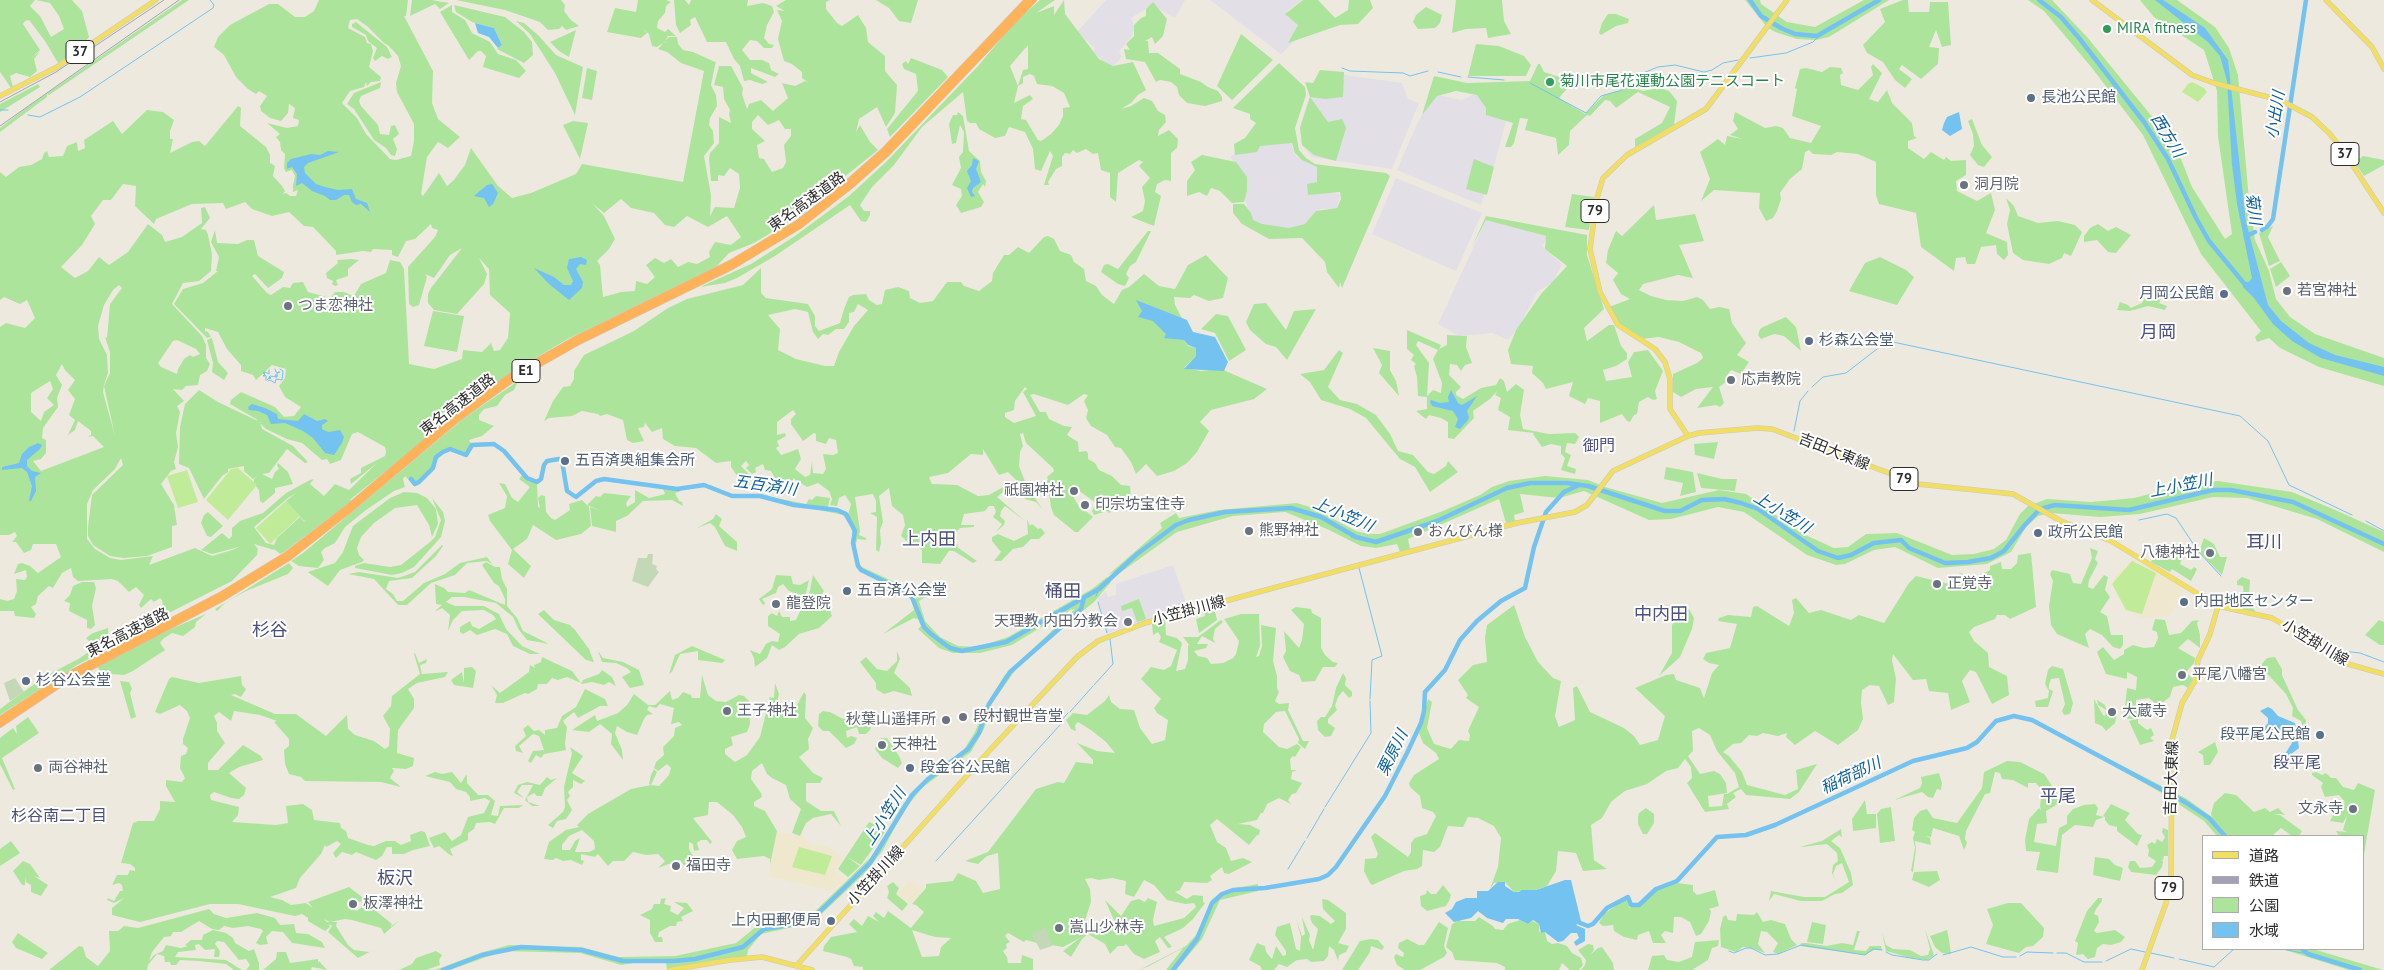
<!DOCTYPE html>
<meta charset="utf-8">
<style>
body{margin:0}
#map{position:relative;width:2384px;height:970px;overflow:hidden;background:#eee9df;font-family:"PT Sans","Noto Sans JP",sans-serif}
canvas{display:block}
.legend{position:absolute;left:2202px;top:835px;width:162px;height:115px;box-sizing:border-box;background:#fff;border:1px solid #ababab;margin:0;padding:6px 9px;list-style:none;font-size:15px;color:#2d2d2d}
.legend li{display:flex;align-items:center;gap:10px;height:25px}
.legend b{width:25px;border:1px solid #ababab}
</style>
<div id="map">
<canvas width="2384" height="970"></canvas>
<ul class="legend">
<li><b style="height:6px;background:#f2de61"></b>道路</li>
<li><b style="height:6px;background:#a1a2b7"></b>鉄道</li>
<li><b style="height:14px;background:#ade49c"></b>公園</li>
<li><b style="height:14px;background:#73c2ef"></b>水域</li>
</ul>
</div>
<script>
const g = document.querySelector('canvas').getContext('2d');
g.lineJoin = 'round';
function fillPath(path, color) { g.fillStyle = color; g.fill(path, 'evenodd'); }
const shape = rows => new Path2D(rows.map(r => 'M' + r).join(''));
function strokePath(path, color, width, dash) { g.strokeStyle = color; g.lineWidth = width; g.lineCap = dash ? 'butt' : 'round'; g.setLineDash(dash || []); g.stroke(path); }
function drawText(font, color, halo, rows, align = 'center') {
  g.font = font + ' "PT Sans","Noto Sans JP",sans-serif'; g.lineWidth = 4; g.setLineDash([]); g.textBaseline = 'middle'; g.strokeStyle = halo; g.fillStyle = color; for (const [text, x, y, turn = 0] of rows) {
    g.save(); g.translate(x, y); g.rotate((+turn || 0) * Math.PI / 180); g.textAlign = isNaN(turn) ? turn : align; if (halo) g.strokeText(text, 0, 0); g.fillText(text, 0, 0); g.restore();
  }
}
fillPath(shape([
 [1106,0,1185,0,1175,18,1152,5,1131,18,1135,27,1131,37,1119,51,1122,57,1111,68,1093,52,1095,48,1077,32],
 [1210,0,1302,0,1287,11,1303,33,1281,54],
 [1337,74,1402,83,1408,99,1419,103,1392,169,1312,157,1302,145,1300,126,1312,88],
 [1483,90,1512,98,1494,166,1481,205,1397,170,1417,124,1434,94,1462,100],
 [1290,141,1296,156,1317,167,1328,193,1340,194,1337,208,1320,209,1304,230,1286,230,1252,223,1244,196,1242,170,1230,157,1247,144],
 [1396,178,1482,213,1456,271,1372,234],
 [1487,218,1548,237,1542,246,1562,264,1553,282,1537,292,1520,325,1508,340,1492,333,1459,336,1438,324],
 [1173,565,1188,608,1107,633,1098,598,1106,591,1108,597,1116,595,1116,584]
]), '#e2dfe7');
fillPath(shape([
 [2134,559,2184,588,2171,615,2141,618,2128,611,2113,581,2117,573],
 [777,831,803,837,814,845,827,846,843,857,834,871,845,880,829,892,823,889,768,876],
 [909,881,925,888,912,903,908,903,897,894]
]), '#efe8cf');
fillPath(shape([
 [0,0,35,0,30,6,40,16,51,37,64,29,59,16,50,3,36,0,72,0,82,11,89,37,85,42,78,42,86,45,58,63,45,41,29,20,25,21,23,24,40,50,30,59,40,51,34,59,37,71,30,77,16,73,10,76,13,87,11,88,0,72],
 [182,0,189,0,49,95,47,94,47,97,0,132,0,128,26,108],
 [319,0,408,0,406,16,404,16,433,71,432,103,438,119,460,137,448,148,438,142,427,157,421,194,423,196,439,173,447,186,453,181,465,165,471,148,498,186,512,198,531,193,576,174,582,164,683,182,704,71,681,63,667,52,658,49,669,37,677,37,678,44,683,50,693,52,715,62,716,61,711,85,716,95,717,106,710,118,709,125,713,131,714,143,704,156,711,195,710,216,715,207,734,208,740,188,739,174,730,168,724,176,718,175,718,181,711,181,709,159,710,153,719,143,719,117,731,123,729,114,730,110,724,99,723,87,714,85,719,66,731,66,743,88,742,94,747,109,749,104,761,100,773,111,788,98,782,83,795,86,805,81,809,83,802,78,802,72,792,64,784,61,778,39,782,21,777,10,785,11,776,6,786,0,830,0,826,2,826,9,837,23,842,26,858,15,866,28,868,42,885,56,885,71,897,85,895,113,886,127,877,107,859,119,856,132,860,125,870,142,878,150,784,225,754,243,729,253,716,267,568,339,513,371,431,431,416,447,351,499,350,502,337,512,284,552,280,554,274,549,274,550,254,544,258,549,257,555,232,581,155,620,163,606,162,600,160,598,154,602,151,599,141,608,139,605,144,595,136,587,129,592,118,581,112,579,78,581,73,577,71,568,62,573,53,588,49,586,38,596,36,604,31,607,36,614,34,618,15,616,14,611,0,611,0,599,7,601,14,599,17,591,16,579,25,580,27,577,26,570,14,574,18,564,22,563,30,566,38,573,61,557,56,544,33,544,31,550,24,553,16,542,12,542,17,536,15,532,9,535,0,535,0,327,6,323,25,328,35,318,27,300,20,304,4,297,0,300,0,172,6,177,19,167,31,165,42,159,44,153,47,151,49,157,63,156,67,146,77,142,78,151,83,149,85,148,84,140,113,121,122,134,147,110,163,112,174,120,170,131,170,139,173,139,170,153,192,142,199,141,205,146,238,106,241,108,240,126,266,147,270,155,270,163,275,166,273,176,282,186,285,191,283,194,286,193,290,196,296,196,298,190,293,192,293,185,295,176,292,170,286,172,284,168,285,154,281,150,280,142,276,137,280,134,267,123,287,128,298,126,299,120,293,118,295,108,289,104,288,113,281,121,270,118,261,111,260,106,267,96,259,91,256,94,248,89,236,77,224,55,214,47,218,37,230,25,269,4,278,4,295,17,305,17,314,11],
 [357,19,368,27,384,43,389,46,398,56,401,66,396,83,397,92,414,124,414,141,411,156,396,160,390,159,366,134,357,118,342,103,350,91,364,87,366,82,367,86,371,82,380,81,381,77,369,67,373,51,371,44,367,43,365,37,348,28,350,20],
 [758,115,768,125,779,120,785,129,791,129,791,136,784,145,786,162,783,168,772,172,764,159,759,158,757,145,765,141,752,129,752,122],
 [123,184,136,186,135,206,154,224,156,219,192,204,223,203,226,209,245,202,252,209,272,216,289,212,304,226,313,227,336,251,336,255,363,251,371,252,373,249,392,250,392,255,398,257,406,241,415,239,431,224,432,228,438,230,435,237,408,267,409,304,413,307,419,305,427,277,425,274,434,278,450,255,462,248,431,288,428,294,428,303,434,310,457,314,484,284,487,274,479,258,489,269,490,295,510,313,508,338,500,350,494,351,491,343,482,352,463,350,462,359,434,369,409,364,404,269,400,262,390,260,386,273,361,284,354,296,344,292,335,292,330,298,308,292,303,282,293,283,290,288,283,287,271,295,267,293,252,276,255,274,268,288,282,278,284,272,258,256,254,240,247,240,238,244,217,243,215,230,211,242,219,257,216,271,218,271,203,283,183,289,174,304,207,338,211,337,208,332,205,331,205,328,218,332,227,349,241,365,241,371,253,375,256,380,272,365,286,369,285,378,279,386,285,397,301,407,294,416,284,417,275,407,241,392,231,400,230,404,256,419,266,429,287,439,302,443,322,460,327,459,330,464,341,460,352,434,358,432,385,447,386,452,385,456,361,468,361,473,350,479,351,484,377,463,349,490,335,484,324,496,310,484,314,479,310,480,286,493,263,513,240,521,232,528,232,536,229,539,222,533,201,550,212,554,239,547,232,550,212,556,195,548,149,565,153,556,121,560,110,558,95,549,87,539,87,504,93,490,115,469,121,458,123,465,92,495,88,527,88,536,93,545,110,556,124,558,147,556,172,547,172,526,177,525,174,505,161,484,171,471,176,469,174,462,178,447,176,433,180,412,177,406,184,401,173,389,182,390,186,386,198,385,200,375,207,371,210,364,206,358,206,345,202,336,172,304,183,283,199,281,211,271,212,254,208,235,206,230,201,229,210,218,205,207,201,208,202,223,182,237,165,242,162,235,148,224,128,252,109,265,99,257,88,271,75,278,61,267,82,245,95,224,91,216,103,200,111,200],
 [621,199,631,208,654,213,665,225,674,227,687,216,708,227,727,216,741,237,731,245,715,242,709,252,710,257,697,264,688,262,678,267,671,259,664,263,655,258,646,265,655,277,647,284,636,281,635,291,621,292,603,297,600,265,597,261,609,249,615,239,604,216,592,203,604,213],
 [119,285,122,288,110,304,107,338,105,337,110,352,110,373,104,386,115,436,103,392,104,385,108,373,107,355,99,339,98,326,104,305,113,290],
 [177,340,196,349,200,354,193,357,190,355,184,359,178,369,177,374,161,367,158,363,173,341],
 [62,364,65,370,75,380,68,390,75,399,69,415,75,420,68,435,75,430,78,421,91,431,91,435,87,437,93,436,104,447,41,471,33,461,41,459,46,453,46,440,42,438,43,428,58,407,57,398,62,385,56,375],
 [50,381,53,389,47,398,54,405,44,412,41,421,31,412,31,393],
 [296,493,286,501,304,521,306,520,304,522,300,517,277,538,274,545,266,543,254,527,288,498],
 [412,0,432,0,449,3,440,9,435,4,410,16],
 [456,0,561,0,565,5,564,11,571,20,579,26,566,30,562,26,559,29,548,30,540,22,505,10],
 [638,0,666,0,671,2,666,6,665,13,658,21,657,28,665,32,668,29,676,36,668,36,665,42,657,47,652,46,649,34,643,29,647,33,641,38,607,32,615,8,636,12],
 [674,0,685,0,689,5,691,0,748,0,747,6,763,3,772,6,774,12,767,25,764,38,769,44,774,45,772,48,764,48,757,41,750,40,742,50,750,60,762,60,769,63,771,70,779,74,775,77,751,68,751,73,768,82,762,84,750,80,744,81,740,66,734,59,726,42,707,42,695,17,690,20,691,25,680,33,676,25],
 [876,0,918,0,911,23,899,21,889,8],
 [1040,0,1055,0,1036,13,1054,6,1054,15,1064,0,1065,14,1099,59,1113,66,1133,62,1146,90,1138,95,1131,103,1121,109,1131,106,1144,98,1152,101,1158,111,1165,115,1166,122,1159,130,1158,136,1169,130,1178,139,1177,148,1171,153,1171,181,1165,180,1157,184,1155,192,1161,196,1154,226,1131,217,1143,211,1145,201,1142,187,1150,178,1139,166,1143,162,1139,160,1118,173,1116,202,1110,197,1110,173,1101,170,1098,153,1093,154,1086,149,1077,153,1073,150,1070,154,1065,153,1062,157,1062,166,1056,169,1048,182,1049,185,1044,185,1053,156,1050,151,1041,171,1035,169,1033,149,1025,132,1009,127,1005,136,995,138,979,129,976,123,970,123,967,121,963,92,922,127,894,165,872,187,860,205,864,211,870,211,870,215,866,222,861,221,850,205,775,256,737,278,725,283,700,287,751,264,795,236,849,196,886,162,978,66,1015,22],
 [1028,45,1028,69,1023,70,1018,86,1023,83,1023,77,1030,74,1034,76,1037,84,1052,86,1064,93,1070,107,1063,108,1063,116,1059,125,1051,134,1041,141,1038,140,1026,120,1021,119,1023,106,1033,99,1030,95,1014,103,1018,86,1010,66],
 [1303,0,1318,0,1335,18,1348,10,1349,0,1370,0,1373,8,1358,24,1340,25,1288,43,1298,25,1285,14],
 [1456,0,1502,0,1504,21,1511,34,1488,38,1486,28,1466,29,1452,33],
 [1745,0,1760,0,1761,4,1787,22,1815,27,1864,0,1889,0,1829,37,1816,40,1797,39,1775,32,1767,27],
 [1903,0,1908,0,1909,12,1929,12,1930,2,1948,2,1951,45,1942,47,1936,30,1929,47,1939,48,1938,64,1921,79,1902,65,1899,69,1912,79,1905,88,1895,80,1883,62,1867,53,1863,45,1885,22,1880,9],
 [2028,0,2052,0,2087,37,2154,119,2181,159,2192,187,2225,239,2232,234,2218,136,2217,91,2204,50,2154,17,2140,0,2177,0,2215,27,2229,48,2238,75,2249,200,2255,240,2269,271,2276,299,2290,317,2315,334,2384,358,2384,386,2319,367,2280,348,2269,338,2257,342,2255,337,2261,331,2201,254,2143,135,2092,68,2044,11],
 [1153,2,1167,19,1163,36,1155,44,1152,37,1145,41,1148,41,1149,53,1158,53,1180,69,1180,74,1201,82,1208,87,1218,91,1222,97,1222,101,1205,106,1187,103,1179,95,1177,87,1171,82,1160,80,1156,82,1145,62,1126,59,1124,49,1130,50,1126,44,1134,36,1134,25,1141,18,1146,16,1146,9],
 [452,5,452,12,465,20,472,33,490,42,498,54,516,60,526,71,519,78,483,67,486,56,481,51,478,51,469,60,440,12],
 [454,5,505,17,524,32,532,42,533,55,524,63,497,49,502,45,494,28,472,22,456,12],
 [1426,7,1442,15,1440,23,1435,28,1418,29,1413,22,1416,15],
 [1608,14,1616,14,1629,19,1628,23,1616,26,1601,35,1599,33,1602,23],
 [516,21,524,23,538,35,556,55,583,67,575,115,555,73,530,34],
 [356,22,387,47,392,57,388,59,382,56,375,61,373,58,377,48,368,41,366,35,352,27,352,24],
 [576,30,569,57,559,51,550,42],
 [1241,34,1273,60,1232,100,1217,86],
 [1476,44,1499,46,1524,56,1531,65,1526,76,1468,76],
 [911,58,942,70,948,77,890,137,887,129,918,91,916,74,904,69,902,64,906,61,908,64],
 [1279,63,1305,87,1306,95,1295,128,1299,150,1306,158,1315,164,1386,173,1390,176,1342,288,1340,282,1339,288,1327,272,1325,262,1302,238,1269,239,1242,224,1233,213,1233,204,1244,204,1251,213,1253,220,1262,224,1289,228,1305,224,1316,211,1337,208,1341,199,1340,192,1308,195,1307,184,1317,182,1317,167,1302,160,1295,153,1292,143,1260,146,1257,152,1235,155,1234,144,1245,138,1256,123,1250,119,1250,114,1233,108],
 [1538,64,1540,64,1544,72,1562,78,1569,86,1559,98,1585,114,1604,95,1622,90,1631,79,1631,87,1643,91,1660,88,1669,91,1677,101,1674,125,1635,147,1635,139,1662,123,1670,107,1638,92,1616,108,1610,101,1605,100,1590,116,1587,115,1570,131,1569,145,1558,155,1556,138,1525,130,1528,119,1520,118,1514,143,1511,147,1505,147,1513,123,1486,115,1486,108,1477,95,1456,91,1437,96,1422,115,1434,76,1467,83,1530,81],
 [1873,64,1882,73,1869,99,1878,102,1887,90,1892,103,1912,123,1914,136,1917,138,1908,141,1908,148,1924,159,1931,152,1944,160,1946,157,1951,161,1966,160,1966,175,1956,181,1957,191,1977,201,1991,193,1995,210,1986,233,2007,242,2008,255,2004,260,1997,254,1996,245,1981,247,1975,264,1967,264,1965,257,1956,258,1954,271,1921,247,1916,213,1879,204,1876,195,1876,162,1858,154,1837,152,1831,155,1813,154,1809,150,1805,152,1802,169,1790,179,1780,193,1781,199,1777,211,1773,218,1766,221,1759,208,1760,193,1714,190,1701,201,1710,179,1700,152,1718,139,1725,145,1727,136,1743,139,1730,135,1738,129,1733,121,1735,112,1765,128,1776,126,1783,128,1790,138,1811,143,1821,126,1792,116,1797,89,1795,88,1800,69,1806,68,1822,72,1830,67,1841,68,1843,73,1840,75,1841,85,1858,90,1873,75,1871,67],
 [587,68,597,71,592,100,582,98],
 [1320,70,1344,72,1343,97,1325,99,1310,97,1328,122,1342,119,1346,128,1336,161,1314,155,1302,145,1300,128,1310,97,1305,82,1313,83],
 [381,82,380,88,361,96,359,101,361,106,378,125,380,134,389,135,391,126,395,125,399,134,393,139,397,149,395,156,391,155,386,148,374,140,354,109,347,104,354,93],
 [38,84,40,87,0,112,0,104],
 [958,112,963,116,969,151,980,161,981,172,986,181,985,187,983,184,978,192,984,202,981,207,961,213,956,205,962,196,961,189,952,185,961,168,959,157,963,152,964,132,960,125,956,143,952,144,949,124,953,115,957,115],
 [1972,119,1982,145,1992,157,1984,167,1978,165,1970,155,1974,146,1973,134,1968,121],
 [573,121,588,123,580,159,563,125],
 [1202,155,1236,162,1247,177,1247,191,1244,202,1232,203,1220,191,1211,188,1207,196,1199,192,1187,196,1187,181,1195,170,1191,162],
 [2363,156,2384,160,2384,165,2364,176,2355,163],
 [1474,159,1494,167,1487,195,1466,189],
 [1572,194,1594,197,1589,230,1565,227],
 [2006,198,2014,206,2018,216,2038,223,2058,221,2075,225,2082,232,2071,256,2064,253,2062,258,2049,264,2023,260,2013,253,2007,224,2010,210],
 [1654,205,1656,220,1695,214,1704,241,1679,245,1693,278,1678,275,1643,284,1639,290,1651,296,1666,300,1683,301,1697,297,1703,300,1710,309,1719,307,1729,309,1732,323,1746,343,1737,355,1749,362,1741,374,1731,370,1726,377,1726,382,1719,387,1724,403,1720,407,1716,405,1697,408,1713,387,1696,389,1681,397,1673,392,1673,374,1697,363,1703,358,1701,353,1679,342,1659,337,1642,339,1621,325,1609,307,1630,299,1621,294,1613,280,1618,273,1606,263,1608,250,1616,231,1622,236],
 [1486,216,1587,235,1587,255,1604,309,1584,328,1587,341,1609,325,1614,325,1621,346,1627,353,1627,359,1616,366,1603,370,1606,381,1632,377,1628,362,1634,352,1648,350,1663,371,1655,391,1657,399,1653,400,1648,397,1639,402,1637,414,1634,415,1630,422,1627,421,1622,414,1600,423,1600,401,1588,398,1585,404,1569,396,1573,382,1546,389,1543,383,1532,373,1533,366,1511,364,1508,350,1516,330,1541,294,1567,266,1545,249,1546,236,1486,220,1472,247],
 [2098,224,2108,231,2116,227,2131,235,2116,253,2108,252,2097,240,2084,242,2084,236,2090,228],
 [2273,226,2268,237,2280,261,2269,266,2259,233],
 [1148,231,1151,231,1136,262,1130,266,1126,274,1129,278,1125,286,1118,284,1101,272,1104,265,1108,264,1118,269],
 [1048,236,1054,239,1060,251,1071,255,1074,262,1084,269,1086,281,1096,286,1102,295,1114,304,1122,290,1129,287,1144,274,1159,286,1175,289,1188,265,1206,255,1228,278,1223,298,1209,301,1194,295,1190,298,1174,297,1175,305,1185,324,1184,340,1188,346,1196,348,1196,356,1184,368,1201,371,1221,369,1267,389,1254,399,1211,410,1200,422,1209,431,1197,452,1187,463,1174,471,1157,476,1146,464,1136,474,1131,462,1121,448,1115,447,1107,435,1091,426,1086,418,1088,410,1084,401,1088,395,1084,394,1068,405,1034,394,1030,395,1040,412,1046,412,1049,419,1064,426,1072,427,1067,435,1078,442,1079,452,1086,451,1088,453,1088,459,1095,463,1099,470,1112,476,1121,485,1130,486,1131,498,1122,507,1109,513,1107,511,1094,515,1092,511,1096,503,1074,487,1071,493,1081,510,1087,512,1093,517,1078,532,1075,532,1054,515,1051,507,1048,486,1045,482,1048,480,1047,477,1054,471,1053,468,1026,443,1023,433,1020,434,1023,446,1020,452,1019,466,1026,484,1024,494,1027,497,1035,498,1042,509,1036,502,1025,499,1021,485,1008,472,999,475,983,449,983,455,971,454,948,473,929,477,932,484,957,485,978,496,989,495,1014,481,1016,482,997,497,1025,521,1005,506,1001,511,1000,516,1005,521,1004,525,996,532,1002,524,993,517,996,512,994,506,989,506,985,511,964,514,961,525,974,525,974,527,960,528,951,537,952,541,958,545,957,547,977,561,973,563,954,551,949,551,940,564,922,563,922,550,915,543,911,545,901,536,905,525,903,515,892,506,889,488,879,496,883,522,880,530,881,543,879,552,876,550,877,517,870,513,876,512,876,501,873,494,855,497,860,531,859,535,866,538,866,540,857,539,856,544,856,558,862,567,905,587,916,596,925,588,929,595,919,601,925,621,940,637,958,646,978,647,1008,637,1092,589,1107,577,1111,582,1094,602,1031,653,1016,669,991,705,984,729,971,752,923,787,904,810,883,850,865,873,812,923,761,934,748,950,747,956,667,969,666,963,646,961,621,965,580,953,503,951,450,970,435,970,480,953,509,945,581,947,619,957,675,956,736,943,757,926,802,920,809,917,871,857,884,838,901,807,915,789,963,751,975,732,984,709,1004,676,1075,609,1070,610,1058,622,1055,619,1066,612,1012,645,980,653,953,653,939,648,918,629,921,626,918,619,914,618,883,634,914,610,911,599,904,592,858,568,852,546,852,529,843,515,758,497,735,498,705,486,690,486,710,485,733,495,756,494,806,504,809,499,812,500,816,496,830,498,828,507,839,509,848,515,851,504,845,495,839,498,837,506,830,505,832,499,829,491,818,483,807,487,793,478,793,481,789,483,786,481,779,485,771,471,765,470,763,464,755,468,756,472,752,474,746,468,749,465,746,461,741,466,750,475,747,481,742,483,731,467,731,461,716,463,696,448,675,446,663,439,662,428,652,432,645,423,644,427,638,428,644,441,633,443,627,440,623,420,607,414,600,416,598,414,582,411,572,416,549,418,544,421,553,401,563,387,570,386,574,379,574,371,584,355,634,331,668,308,687,299,743,285,761,268,761,293,766,298,808,304,815,316,815,326,819,331,840,323,844,309,849,297,853,295,866,294,869,300,877,305,882,304,885,290,898,287,909,291,910,298,920,303,933,301,947,282,961,282,964,286,979,291,992,281,993,273,1004,255,1009,255,1018,247,1029,253,1044,237],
 [858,304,868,310,854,326,839,352,834,366,825,366,796,359,778,350,780,329,768,315,795,309,808,312,813,332,818,339,823,334,828,335,836,329,844,329,849,322,849,313,854,312],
 [1025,387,1027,389,1023,392,1036,416,1014,423,1005,417,1005,413,1014,410,1015,401],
 [793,410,796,414,791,419,791,424,803,441,814,433,816,434,816,441,826,444,829,438,836,440,838,453,833,455,823,454,826,469,823,474,813,473,812,461,810,475,805,477,795,469,801,459,798,449,781,455,776,448,779,446,777,441,786,436,785,433,777,435,777,422],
 [1880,257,1906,270,1914,277,1897,305,1849,291,1865,263],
 [351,259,359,260,348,269,348,276,336,280,338,285,335,286,332,284,333,281,327,278,326,273,338,263,337,260],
 [2281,262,2290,276,2276,287,2270,269],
 [2160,292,2173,294,2172,298,2162,296,2159,303,2167,306,2165,310,2148,306,2130,311,2117,310,2120,302,2128,305,2131,308,2142,303,2144,299,2153,301],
 [1266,303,1286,330,1294,311,1316,309,1287,360,1276,347,1266,344,1250,330,1246,322,1254,304],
 [433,311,464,316,457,352,424,346],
 [1216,314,1228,316,1246,350,1229,361,1215,333,1201,329],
 [1786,317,1796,327,1801,351,1784,336,1774,334,1761,339,1758,335,1760,329,1763,327],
 [1407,330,1441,345,1439,349,1447,345,1447,335,1467,336,1466,347,1472,363,1465,365,1461,371,1457,365,1450,364,1449,375,1461,387,1456,392,1456,395,1463,399,1481,388,1496,385,1500,378,1504,381,1507,392,1516,384,1524,390,1520,415,1523,429,1549,434,1575,433,1579,437,1575,444,1567,443,1565,452,1571,455,1567,466,1576,469,1575,474,1561,470,1565,458,1561,454,1561,446,1551,444,1542,447,1533,434,1534,433,1508,430,1510,417,1498,410,1501,398,1495,395,1497,391,1490,399,1473,411,1474,418,1454,439,1448,438,1448,422,1441,418,1429,415,1426,419,1416,411,1427,409,1427,397,1418,396,1417,377,1414,366,1416,364,1411,360,1414,355,1407,349],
 [1418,341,1438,350,1433,359,1442,383,1441,393,1433,390,1427,396,1429,363,1416,345],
 [212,338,218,362,228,373,224,380,212,372,213,363,207,340],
 [1373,348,1390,351,1390,370,1396,381,1399,396,1379,373,1382,365],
 [1339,350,1343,353,1328,387,1340,400,1357,404,1376,415,1390,434,1398,451,1413,455,1428,472,1434,474,1446,466,1448,461,1458,472,1430,492,1415,467,1400,459,1366,418,1350,409,1321,400,1310,382,1300,374,1324,370],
 [518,381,514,390,505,395,497,406,484,409,479,415,479,420,494,426,482,436,469,440,472,445,465,455,451,449,443,452,426,477,414,486,405,476,403,479,405,487,394,491,366,510,345,527,335,543,325,548,321,552,324,560,318,568,299,566,291,561,303,553,463,419],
 [199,390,218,402,260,422,262,429,293,446,308,462,305,463,287,449,269,473,262,474,272,479,275,472,279,469,277,465,278,463,288,472,293,484,275,488,275,493,263,503,260,501,259,490,254,484,254,479,259,475,253,479,244,471,244,466,228,469,228,472,222,476,204,499,189,468,179,464,180,427,185,404],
 [1718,442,1714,459,1695,455,1694,444],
 [1666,467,1693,472,1696,492,1680,496,1683,483,1664,479],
 [1697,473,1722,479,1737,479,1735,491,1701,488],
 [522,475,529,481,537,483,538,507,540,508,538,498,541,495,545,496,546,512,551,518,555,520,570,510,569,504,582,500,589,507,591,526,581,534,556,540,533,525,527,539,513,549,531,566,524,578,508,564,512,550,490,521,488,515,505,508,507,496,499,483,505,484,512,498,518,502,530,487,519,479],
 [1545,476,1588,480,1605,487,1662,503,1719,490,1746,494,1801,533,1834,548,1848,547,1866,534,1897,533,1952,555,1974,554,1994,549,2006,540,2020,514,2028,506,2047,499,2091,502,2134,498,2181,486,2218,481,2292,492,2333,509,2384,532,2384,552,2317,519,2247,498,2213,497,2140,514,2100,517,2051,513,2038,516,2026,527,2011,552,1987,564,1938,568,1895,547,1874,550,1845,564,1836,565,1807,555,1744,512,1718,507,1671,519,1649,520,1584,491,1559,498,1520,494,1524,512,1514,515,1515,521,1506,523,1499,499,1408,539,1410,549,1400,552,1397,544,1376,548,1361,546,1327,529,1285,512,1233,516,1177,532,1117,575,1114,572,1108,575,1162,528,1160,523,1176,513,1179,518,1219,510,1297,503,1313,508,1356,531,1368,534,1380,534,1443,511,1480,495,1492,487,1509,481],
 [663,489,681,491,675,493,679,501,682,502,683,506,672,500,643,501,627,516,616,521,616,532,592,526,590,507,601,511,587,505,596,496,600,497,604,493,631,496,626,503,627,507,635,502,635,490,649,498,665,494],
 [404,492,417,493,427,498,436,509,438,524,432,537,429,525,417,505,395,508,374,523,361,537,357,548,359,555,364,560,362,562,340,570,328,586,309,573,308,572,335,563,343,552,353,526,390,498],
 [432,498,443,512,445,521,441,537,414,567,402,573,392,575,355,568,355,566,364,563,390,567,401,565,430,542,435,537,441,520],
 [208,512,223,526,211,537,207,536,201,523,204,515],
 [716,514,722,519,719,526,737,542,737,551,725,546,715,527,710,523,697,528,713,519],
 [1027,519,1030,526,1032,524,1038,529,1041,528,1045,533,1039,539,1031,539,1023,547,1013,549,1001,561,994,561,1001,552,992,541,992,537,998,534,1014,541,1028,534],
 [2204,538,2214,544,2220,557,2227,557,2222,575,2201,554,2200,549],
 [442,545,443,546,436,556,412,578,389,581,386,589,393,594,397,601,403,601,424,583,445,574,460,563,487,557,492,564,487,561,467,563,455,575,431,583,407,605,398,605,374,579,348,574,359,572,398,578,415,572],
 [2158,547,2183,555,2180,564,2191,570,2194,567,2197,569,2191,581,2172,569,2170,572,2151,562],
 [2090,548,2098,551,2095,559,2098,563,2089,580,2088,587,2093,589,2104,575,2108,577,2105,590,2110,597,2100,612,2107,616,2111,635,2123,635,2123,645,2120,649,2113,647,2102,635,2090,629,2085,634,2089,648,2057,634,2051,625,2049,606,2053,581,2050,574,2052,570,2070,574,2073,583,2081,584,2092,558],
 [2031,553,2036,607,2010,619,2005,615,1997,615,1995,619,1974,627,1969,632,1974,641,1988,653,1989,667,2007,676,2009,695,1992,704,1976,672,1970,670,1962,681,1970,702,1951,710,1948,693,1929,691,1926,679,1913,680,1893,654,1892,660,1896,679,1894,702,1888,705,1879,686,1870,685,1862,690,1861,703,1863,719,1858,730,1838,745,1815,731,1795,745,1786,737,1787,733,1778,736,1763,733,1757,736,1749,735,1741,743,1733,744,1723,752,1729,756,1742,772,1747,785,1785,795,1798,789,1796,770,1817,764,1799,792,1790,799,1746,795,1741,789,1733,793,1736,797,1727,804,1729,809,1705,812,1687,783,1692,778,1691,767,1685,759,1678,768,1666,771,1647,784,1625,791,1617,797,1611,802,1602,818,1591,825,1594,860,1607,869,1583,871,1576,853,1558,851,1556,871,1547,886,1535,890,1514,892,1505,882,1494,883,1490,889,1498,867,1501,838,1494,826,1478,818,1468,817,1463,827,1448,826,1440,847,1434,852,1423,850,1422,866,1417,869,1404,871,1372,885,1370,883,1364,871,1365,859,1376,858,1378,854,1371,837,1375,833,1408,857,1411,852,1411,843,1415,838,1427,834,1436,816,1433,812,1422,808,1420,796,1410,787,1409,783,1414,775,1439,759,1436,753,1423,743,1419,733,1428,699,1432,702,1427,728,1434,744,1451,749,1459,740,1469,741,1470,735,1468,731,1479,707,1466,698,1468,695,1458,680,1473,665,1487,662,1485,638,1487,625,1514,605,1525,637,1538,662,1553,678,1561,681,1555,716,1559,727,1575,720,1573,688,1577,686,1590,712,1624,728,1634,736,1640,745,1658,740,1665,716,1635,688,1666,675,1674,674,1676,680,1700,688,1704,698,1712,673,1719,665,1709,663,1703,659,1706,653,1730,648,1737,624,1718,621,1719,618,1728,615,1751,617,1753,607,1757,606,1789,626,1794,613,1792,600,1796,598,1809,613,1821,610,1851,620,1859,615,1884,623,1909,583,1916,576,1953,585,1960,573,1976,578,1990,570,1990,566,2001,562,2002,569,2011,569,2017,563,2018,555],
 [1699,728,1710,735,1717,751,1735,773,1739,787,1727,794,1724,794,1722,806,1709,807,1708,796,1727,793,1726,783,1720,774,1714,771,1700,774,1688,756,1693,751,1692,731],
 [486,562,495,567,500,567,502,579,507,589,507,606,517,618,523,631,549,644,527,640,519,630,513,617,496,603,464,597,452,597,446,602,455,606,484,606,495,612,499,614,506,629,522,646,540,654,530,654,513,646,507,634,495,629,477,635,470,630,463,634,460,632,460,627,470,621,472,626,479,629,496,619,493,615,484,610,462,611,453,620,448,631,450,615,442,608,434,612,442,605,436,604,435,584,444,588,448,592,465,593,469,590,505,605,505,599,499,586,494,583,482,565],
 [289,563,293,568,288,574,246,591,226,602,217,611,215,609],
 [776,575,791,576,793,584,800,585,809,580,805,597,789,591,783,584,778,587,776,593,762,599,765,603,764,605,762,604,759,599,772,589],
 [813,575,824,591,818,602,809,603,818,603,820,601,830,610,832,616,819,628,799,634,785,647,779,650,772,645,767,658,755,667,754,658,750,650,760,654,766,644,772,641,778,642,780,634,768,626,768,616,772,613,777,616,779,611,782,617,790,617,790,621,796,620,800,611,797,607,800,604,805,604,810,590],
 [2242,577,2250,580,2249,597,2255,612,2234,608,2236,606,2245,608,2243,586,2237,585,2237,581],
 [82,582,94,582,96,588,92,606,95,625,91,629,87,628,87,620,69,611,70,603,64,601,70,595,73,586],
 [1139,599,1146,619,1137,622,1132,608,1122,611,1121,606],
 [1214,607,1217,620,1199,633,1196,619,1205,616,1204,610],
 [1296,607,1311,609,1312,613,1321,618,1321,648,1325,655,1333,662,1338,663,1335,667,1323,667,1315,681,1302,682,1299,675,1290,671,1283,657,1286,651,1284,631,1299,648,1302,640,1304,624,1291,610],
 [1689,609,1694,618,1692,629,1680,657,1659,676,1672,653,1672,625,1681,612],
 [544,610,554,620,570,625,575,630,589,649,594,662,586,660,538,614],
 [206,614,196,622,195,627,183,636,172,633,163,639,160,643,165,650,133,671,124,675,111,674,100,671,97,666,166,631],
 [1241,614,1259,614,1260,646,1256,657,1259,656,1262,646,1261,625,1276,628,1273,661,1277,676,1277,688,1279,692,1275,701,1279,704,1289,703,1288,710,1303,741,1309,741,1305,749,1298,743,1299,739,1285,711,1276,712,1264,724,1263,732,1279,747,1287,749,1297,744,1301,747,1295,757,1293,756,1290,759,1291,770,1297,770,1292,772,1291,779,1302,783,1296,793,1292,794,1288,800,1291,804,1279,798,1267,804,1263,813,1261,813,1257,820,1238,824,1250,825,1260,830,1259,835,1257,835,1249,845,1217,819,1210,825,1217,842,1226,848,1231,861,1243,858,1252,862,1229,874,1224,873,1222,867,1210,876,1212,880,1207,883,1184,882,1180,890,1175,892,1187,899,1193,895,1203,896,1203,902,1205,903,1193,919,1183,928,1164,937,1172,947,1168,948,1160,937,1155,941,1160,952,1144,959,1134,954,1126,944,1124,946,1118,946,1110,954,1105,944,1088,934,1082,939,1071,957,1063,951,1080,938,1063,947,1051,945,1032,934,1037,943,1026,940,1024,942,1008,933,1005,936,1010,942,1006,944,1007,948,1003,951,1007,957,1008,963,1021,963,1022,955,1033,959,1033,970,863,970,863,967,854,966,851,959,847,957,823,951,824,946,831,937,857,932,849,924,854,919,862,926,868,916,879,922,873,916,876,912,884,918,888,911,911,928,924,912,916,905,912,904,926,888,926,884,953,881,958,873,976,881,983,893,1000,889,998,853,987,856,978,864,965,861,988,852,1036,789,1058,782,1064,783,1076,762,1093,764,1093,760,1077,743,1097,751,1115,753,1106,742,1091,730,1078,722,1075,725,1076,731,1071,729,1066,720,1073,713,1087,715,1105,701,1109,695,1111,702,1120,709,1134,710,1140,728,1152,744,1165,740,1168,720,1157,713,1154,708,1161,699,1141,679,1151,667,1164,670,1171,666,1177,650,1159,642,1161,637,1158,632,1153,635,1152,624,1165,619,1166,635,1177,638,1182,643,1176,671,1185,669,1188,660,1188,645,1190,646,1183,637,1198,637,1221,620,1223,622,1215,629,1213,639,1215,643,1202,636,1197,644,1208,644,1206,648,1194,651,1198,656,1207,658,1211,664,1223,663,1233,658,1236,654,1239,641,1224,619],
 [1091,878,1099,880,1112,878,1126,881,1125,894,1134,897,1144,880,1154,885,1167,900,1185,904,1194,903,1196,907,1184,918,1154,926,1153,920,1157,902,1148,898,1145,902,1139,899,1131,901,1121,916,1105,900,1115,922,1090,923,1085,920,1091,902,1090,889,1085,879],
 [912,930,935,937,951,938,941,947,939,956,922,957],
 [2155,619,2165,620,2169,635,2181,633,2192,621,2199,620,2197,623,2200,635,2200,648,2188,639,2178,648,2195,658,2194,663,2186,672,2193,679,2188,688,2183,685,2173,687,2170,697,2163,702,2155,703,2149,698,2136,700,2136,707,2141,709,2142,718,2138,720,2138,723,2147,730,2151,728,2154,735,2150,738,2154,741,2140,745,2129,721,2136,719,2128,719,2122,708,2125,706,2127,688,2136,690,2137,677,2127,672,2127,679,2106,674,2097,652,2103,647,2114,660,2124,654,2124,650,2133,645,2144,648,2154,647,2158,638,2157,632,2152,630],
 [2379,620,2384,622,2384,645,2380,645,2365,635],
 [133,624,152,626,77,665,0,715,0,709,44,677,80,658,95,647,86,638,93,633,108,628,109,640,120,637,114,637,115,628],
 [692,646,725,660,722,663,698,660,698,651,680,654,672,672,669,674,675,655],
 [598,651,603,658,623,662,639,670,644,685,630,688,622,677,631,672,627,668,616,663,602,662],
 [897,651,900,659,894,673,910,688,912,696,894,691,884,694,876,689,876,683,860,662,866,657,877,669,887,671,897,661],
 [415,653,419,663,427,659,426,663,420,665,422,674,448,672,445,677,417,683,408,689,414,699,414,708,398,730,397,753,414,758,413,766,406,769,392,768,394,771,390,778,401,787,381,782,305,781,301,777,289,774,285,764,284,750,289,746,289,739,274,722,277,721,260,715,234,711,231,721,219,712,214,716,217,723,217,731,225,743,208,763,208,770,218,770,243,745,261,756,263,760,239,767,229,773,246,788,244,795,239,799,231,798,214,792,210,795,211,800,239,807,238,815,232,822,276,825,288,823,286,806,303,804,312,810,314,820,340,823,341,828,346,831,348,838,368,845,374,846,386,841,395,841,401,845,411,841,410,835,421,831,425,832,430,846,413,850,411,842,413,850,404,854,392,854,392,847,387,847,382,856,376,860,356,852,352,855,342,852,336,858,333,853,341,844,337,841,326,847,325,845,321,854,300,878,296,888,270,897,282,900,291,905,306,903,313,908,308,902,349,887,366,900,351,904,356,911,364,906,376,911,392,924,390,927,400,920,384,934,381,928,352,920,345,919,330,922,324,919,327,922,337,922,336,926,348,945,354,950,369,952,375,949,358,958,328,932,332,926,329,924,330,927,325,931,308,921,308,918,302,914,295,916,238,904,210,904,140,922,112,915,112,908,124,898,114,903,107,900,108,898,114,901,120,891,123,891,122,885,119,883,112,885,117,875,128,875,130,870,135,871,135,868,130,864,121,863,133,823,138,821,154,821,160,809,160,801,175,802,166,786,166,780,182,782,185,778,180,768,181,756,186,754,188,748,183,744,183,739,190,718,187,711,180,705,160,714,155,712,169,679,172,677,199,683,241,676,242,685,246,689,241,697,235,694,231,695,275,714,296,714,326,736,347,715,348,729,355,735,374,741,385,749,389,746,390,729,383,716,391,706,392,696,420,674,414,654],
 [542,657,572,671,581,683,567,677,558,680,552,678,547,684,538,684,537,689,528,694,525,693,503,703,495,703,497,695,491,685,500,693,529,672,530,665,535,668,534,665,541,662],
 [2275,657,2282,669,2282,675,2298,710,2306,720,2305,727,2309,729,2305,733,2301,721,2292,716,2293,708,2286,694,2260,666,2267,658],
 [2052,666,2063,669,2073,703,2070,714,2064,715,2062,711,2065,704,2059,678,2051,679,2049,685,2049,689,2053,691,2048,707,2036,707,2035,701,2048,698,2049,691,2045,684,2048,670],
 [472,667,476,671,473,688,454,685,451,680,462,672,464,683,464,668],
 [602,670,612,677,616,686,609,682,604,685,592,682,581,684,583,680,599,674],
 [1343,673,1346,678,1345,685,1352,692,1352,696,1349,698,1343,691,1338,697,1335,706,1337,710,1328,719,1328,723,1335,728,1331,736,1325,737,1318,730,1317,721,1321,717,1325,717,1332,706,1336,688],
 [702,675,708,695,716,701,726,702,739,695,744,696,749,701,750,724,747,732,731,737,733,745,725,749,725,754,735,762,747,755,760,737,770,697,774,698,775,683,779,694,775,710,782,713,789,712,797,705,804,692,806,695,805,718,813,728,808,739,809,749,799,757,813,773,823,778,820,783,806,783,806,801,821,811,834,811,841,826,831,814,813,818,806,823,800,836,792,833,801,809,790,799,786,785,772,778,767,774,762,763,752,771,751,779,761,793,762,797,754,802,754,806,765,811,777,831,770,865,770,859,764,856,737,859,732,850,737,841,746,837,742,827,733,815,717,802,709,802,708,815,693,818,712,842,710,844,707,840,701,840,697,843,699,850,694,851,693,844,689,842,689,849,696,861,696,865,685,867,680,860,658,868,665,861,658,854,646,855,633,852,624,861,613,861,608,866,598,854,595,857,581,854,581,860,584,861,582,865,571,860,563,861,556,858,553,860,544,859,549,842,566,830,579,827,577,825,588,814,631,789,651,785,649,784,651,775,654,769,657,772,651,785,659,786,669,775,671,768,667,764,658,771,654,768,656,762,664,755,663,747,674,736,675,728,682,725,679,722,671,724,674,708,660,704,656,708,649,706,647,710,653,714,647,715,644,719,637,735,627,732,617,726,615,733,622,750,623,760,611,744,612,734,600,724,603,722,589,732,572,730,595,715,597,721,618,713,627,705,634,694,648,705,655,705,670,691,672,700,678,698,683,692,691,695,692,698,700,698],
 [582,830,594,841,595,849,589,852,575,852,580,838,575,841,570,850,562,850,562,845,569,836],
 [120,681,129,682,132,689,130,693,136,717,131,719],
 [585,689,605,699,608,706,600,706,578,718,574,712,565,719,563,721,567,727,565,744,566,750,544,754,541,758,536,755,531,763,528,761,533,751,544,750,539,736,533,734,519,746,523,753,516,751,515,746,526,736,523,729,528,725,534,731,539,730,545,735,545,730,557,728,562,716,576,707],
 [2094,699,2103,715,2105,716,2106,710,2098,705,2097,700,2105,705,2108,716,2113,717,2115,713,2117,715,2115,723,2106,731,2102,726,2095,723],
 [823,711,830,712,843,719,864,713,871,726,870,730,866,734,859,734,857,727,846,731,847,738,851,736,857,738,854,744,846,748,829,731,823,731,818,726,819,714],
 [28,717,39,733,2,758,15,789,13,790,0,764,0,738,13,728,17,734,16,726],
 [881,738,887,738,899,756,902,763,898,768,882,758,875,749],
 [2215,742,2218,752,2210,765,2204,765,2203,755,2198,752],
 [570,747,583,756,572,773,585,781,581,784,573,780,573,787,568,792,570,796,567,800,572,810,566,819,557,821,553,828,548,825,563,812,565,807,564,787,572,753],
 [2007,761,2020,762,2044,774,2059,796,2058,804,2046,811,2047,823,2037,824,2034,842,2056,846,2059,828,2067,824,2067,816,2073,809,2084,805,2095,804,2098,808,2096,815,2104,817,2096,820,2093,827,2075,825,2062,835,2058,873,2036,870,2040,852,2026,851,2025,840,2029,819,2039,808,2041,810,2040,806,2042,790,2036,783,2028,783,2028,788,2013,780,2002,779,2000,773,1995,772,1990,793,1985,794,1966,831,1965,839,1967,843,1964,850,1959,836,1933,828,1931,837,1926,836,1930,838,1931,845,1915,841,1916,849,1913,872,1911,871,1915,848,1913,838,1915,832,1912,830,1914,818,1920,811,1927,809,1933,818,1957,823,1982,788,1984,772],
 [2113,761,2187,799,2212,817,2211,814,2214,803,2225,793,2236,795,2254,812,2265,808,2270,812,2278,808,2285,815,2280,814,2273,815,2280,815,2302,831,2299,836,2292,836,2281,828,2272,836,2217,836,2204,821,2160,792,2114,766],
 [435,772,442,774,452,772,461,783,466,775,467,776,467,783,478,795,488,795,495,801,491,815,498,816,500,806,523,805,519,808,504,808,495,824,490,822,476,823,474,829,468,833,468,840,450,849,453,856,450,855,439,846,434,848,429,838,445,832,452,841,461,835,468,817,484,813,490,801,485,798,470,801,470,797,466,792,456,789,450,782,425,776],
 [2316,772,2322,775,2326,773,2331,778,2336,778,2343,787,2354,790,2358,783,2375,790,2363,860,2363,836,2339,836,2336,831,2347,832,2343,830,2347,816,2343,823,2330,821,2337,808,2340,809,2345,802,2339,795,2325,797,2321,787,2323,783,2312,775,2312,773],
 [1939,773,1942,783,1941,790,1937,789,1933,798,1928,797,1922,792,1894,800,1920,788,1922,783,1921,777],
 [547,777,551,780,557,778,545,788,542,796,537,796,534,793,527,797,528,802,540,806,532,806,525,800,533,785,522,785,519,789,517,792,524,798,514,793,518,785,527,782,540,785],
 [1865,800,1867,814,1876,814,1876,828,1853,831,1852,819],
 [2111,804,2130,813,2125,820,2138,834,2142,835,2137,846,2117,831,2117,827,2109,825,2105,820,2105,817,2103,816],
 [1891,807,1895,841,1880,843,1877,814,1881,809],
 [1646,808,1654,814,1654,823,1647,834,1643,834,1638,824,1638,817,1639,813],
 [869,822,887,829,861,865,847,857,860,866,848,877,838,869],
 [2163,828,2168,830,2168,856,2164,856,2163,860,2161,860,2163,861,2162,867,2156,875,2131,872,2128,867,2130,861,2135,861,2140,868,2152,867,2156,861,2148,856,2149,850,2147,845,2152,842,2155,844,2157,839,2162,842,2165,837,2162,832],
 [1841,829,1842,837,1839,835,1831,841,1840,848,1851,873,1853,885,1842,893,1835,894,1822,901,1801,901,1774,894,1769,901,1771,891,1804,897,1825,897,1849,882,1842,863,1836,866,1833,874,1837,884,1832,873,1833,865,1838,861,1837,853,1827,844,1800,847,1822,841],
 [11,841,20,853,0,866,0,849],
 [2095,857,2109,859,2115,865,2123,868,2120,881,2093,875],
 [23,861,30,864,40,878,34,876,48,885,41,896,31,892,31,885,26,882,25,877,25,885,22,885,13,871],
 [1937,871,1940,880,1929,887,1912,880,1914,872],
 [893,882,899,888,896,894,908,904,902,911,887,898,889,892,887,886],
 [1677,883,1693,885,1693,891,1697,895,1715,890,1719,906,1709,909,1711,911,1709,921,1701,934,1696,936,1690,922,1681,917,1674,917,1673,933,1665,931,1661,935,1666,943,1653,943,1649,931,1638,935,1637,940,1624,937,1614,931,1613,925,1603,926,1599,923,1604,914,1628,897,1629,908,1645,901,1659,888],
 [1258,884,1258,891,1220,900,1202,939,1176,970,1166,970,1183,948,1149,966,1139,970,1186,946,1196,935,1212,900,1221,893,1235,888],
 [1443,885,1451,895,1449,901,1446,906,1427,911,1421,906,1420,896,1426,894,1427,890,1431,894,1436,894],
 [666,898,664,904,671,906,670,911,678,915,684,908,674,902,687,903,693,911,681,917,683,921,677,922,676,926,670,926,659,932,658,937,662,937,663,942,655,942,650,933,650,920,640,915,652,909,654,904,660,904,661,899],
 [2098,898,2102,898,2102,901,2096,909,2094,914,2098,916,2099,922,2094,931,2097,933,2115,930,2125,937,2121,942,2111,945,2103,944,2097,948,2095,957,2088,959,2083,954,2076,955,2078,943,2075,941,2087,911],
 [1322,899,1328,900,1346,913,1346,929,1338,943,1349,946,1346,952,1339,955,1338,961,1334,950,1329,946,1328,956,1324,961,1311,962,1307,959,1297,960,1287,967,1279,964,1274,970,1262,970,1260,966,1249,960,1257,943,1265,946,1266,952,1272,959,1276,946,1283,956,1286,955,1286,951,1275,935,1277,927,1290,923,1296,949,1300,951,1301,937,1296,919,1302,936,1305,934,1302,917,1310,935,1309,940,1313,950,1318,929,1312,923,1310,917,1311,915,1320,916,1331,924,1335,921,1323,909],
 [2008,903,2021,903,2044,928,2043,937,2033,946,2026,947,2019,953,1986,944,1993,925,1987,909],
 [209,909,214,914,226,918,257,913,275,918,280,925,294,924,296,933,308,934,322,942,325,948,292,943,283,932,272,931,266,937,268,944,260,945,256,943,263,931,261,929,248,926,233,928,224,926,219,930,212,929,199,921,181,932,173,932,171,936,164,937,152,952,149,961,154,955,163,951,166,945,181,948,188,946,185,945,191,940,202,940,203,935,213,930,226,933,233,938,235,943,249,951,254,949,259,963,259,970,246,970,250,965,246,959,239,960,224,942,217,941,215,944,220,951,219,957,214,957,215,949,205,950,199,944,195,945,196,950,178,952,175,957,226,960,242,970,234,970,226,964,199,961,180,960,176,965,171,965,170,962,165,962,164,956,157,954,148,965,147,970,49,970,79,946,83,947,86,957,98,966,110,951,109,931,118,931,124,926,138,928],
 [1757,912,1763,922,1771,920,1785,924,1791,939,1797,945,1778,954,1773,952,1778,943,1767,932,1761,931,1758,944,1765,953,1751,948,1743,947,1736,952,1721,947,1720,929,1723,917,1726,915,1728,920,1736,921,1737,914,1754,915],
 [1479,917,1493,926,1495,929,1503,930,1508,924,1520,920,1528,924,1532,921,1539,924,1539,931,1541,933,1545,932,1547,941,1552,944,1558,943,1567,946,1572,953,1581,958,1583,965,1579,970,1570,970,1562,963,1559,970,1505,970,1505,967,1497,963,1455,960,1452,952,1446,947,1452,924,1458,921,1475,921],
 [1439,922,1448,928,1444,946,1447,953,1444,957,1420,970,1405,970,1397,965,1394,957,1396,954,1403,957,1404,953,1398,948,1399,943,1407,939,1419,945,1424,945],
 [1812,922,1826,925,1823,944,1807,942],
 [1925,929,1934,955,1931,958,1927,960,1911,958,1886,951,1882,932,1886,945,1893,949,1910,950,1921,956,1928,955,1930,949],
 [1947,930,1949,940,1951,954,1942,953,1935,947,1930,936],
 [1857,931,1860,931,1854,950,1866,951,1870,946,1881,946,1882,950,1874,950,1865,955,1800,946,1801,943,1807,943,1826,946,1842,943,1853,945],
 [18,933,48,953,42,959,16,948,12,942],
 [1371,939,1378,940,1384,947,1382,950,1371,946,1370,952,1358,970,1342,970,1360,941],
 [1719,940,1718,946,1712,948,1708,960,1692,970,1648,970,1652,956,1664,955,1667,960,1679,962,1692,957,1695,942],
 [1588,944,1593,945,1594,950,1590,955,1598,948,1602,947,1613,963,1614,970,1581,970,1585,965,1586,960,1578,950],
 [2282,949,2313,949,2383,970,2349,970],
 [436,951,442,955,439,960,440,965,426,970,399,970,412,964,416,958],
 [277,952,286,952,290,963,318,959,318,963,319,961,327,970,312,967,311,970,263,970,276,959]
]), '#ade49c');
fillPath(shape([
 [648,554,653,554,652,564,657,566,656,569,659,572,648,587,632,581,638,558,647,558],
 [15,678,24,692,10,701,4,683],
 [1046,927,1052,946,1040,950,1032,934]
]), '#c3d8b6');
fillPath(shape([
 [2192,82,2204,88,2207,92,2198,102,2182,92,2188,84],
 [238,468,257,485,228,520,206,500,231,469],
 [187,470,198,502,178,508,167,476],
 [286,501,300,516,270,544,256,528],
 [2132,561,2156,573,2142,614,2126,610,2112,584],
 [799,847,832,856,825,875,792,867]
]), '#c0eb98');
fillPath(shape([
 [2155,0,2163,0,2205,28,2228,60,2246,222,2268,305,2281,321,2309,343,2335,355,2384,367,2384,376,2321,358,2292,341,2273,324,2254,298,2243,287,2244,282,2249,282,2252,278,2237,204,2232,165,2227,81,2220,56,2208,42],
 [475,23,494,28,502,45,498,48,489,37,478,33],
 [1959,112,1962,129,1950,136,1942,130,1944,123,1947,117],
 [328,151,339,152,308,163,304,167,305,173,316,184,325,187,338,190,352,189,356,199,367,203,370,212,361,204,356,205,352,202,349,195,344,195,336,200,330,200,325,196,312,191,302,183,296,186,297,174,292,167,287,169,287,163,291,159,311,154,320,155],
 [973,158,979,161,976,169,981,182,973,188,972,192,975,196,971,197,967,188,971,181,967,171,972,165],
 [492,184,498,193,493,204,489,207,484,198,474,196,487,185],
 [581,257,587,260,586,265,580,264,576,269,583,282,582,288,569,300,549,284,534,268,554,277,564,285,571,285,573,281,567,268,569,259],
 [1136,300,1187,320,1193,332,1215,337,1228,362,1224,371,1184,369,1196,356,1196,348,1188,345,1184,340,1164,338,1166,334,1153,321,1138,317,1142,311],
 [1451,390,1458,403,1462,405,1477,396,1467,411,1469,417,1468,420,1460,429,1455,427,1458,419,1453,411,1432,406,1430,402,1431,400,1440,403,1449,402,1448,397],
 [252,404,265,408,277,414,278,419,298,421,304,414,317,421,325,419,328,421,322,425,322,429,328,432,340,430,344,437,342,443,334,455,325,453,313,438,303,431,285,423,271,424,267,415,258,411,249,410,248,407],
 [38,443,42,445,40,449,27,460,27,466,32,471,41,473,35,477,36,491,31,501,29,501,32,486,27,472,22,468,2,470,2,467,19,463,22,454,29,447],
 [2268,707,2272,709,2278,716,2295,723,2299,748,2286,758,2283,757,2292,743,2292,737,2279,730,2275,729,2267,733,2262,730,2268,723,2268,718,2260,711],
 [1565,880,1571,880,1581,921,1576,925,1585,929,1585,941,1576,946,1574,942,1579,938,1577,933,1571,933,1563,941,1558,942,1545,932,1541,933,1539,924,1533,920,1528,924,1518,919,1506,919,1503,923,1487,918,1478,911,1471,918,1454,922,1445,913,1452,909,1456,902,1466,898,1477,898,1477,891,1488,891,1498,882,1505,882,1505,886,1514,892,1519,892,1522,890,1536,890]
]), '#73c2ef');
strokePath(shape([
 [1750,58,1786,53,1813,42,1819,36],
 [1342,68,1350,71,1403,73,1410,76,1428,71],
 [1438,72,1461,77],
 [1468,77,1504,80],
 [1530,83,1586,113,1601,96,1622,90,1633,77,1658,67,1675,65,1704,72,1712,70,1723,63,1738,60],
 [0,110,8,110],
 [28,115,40,117,80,97,213,8,214,5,210,0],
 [1881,346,1888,341,1893,342,2240,416,2268,441,2289,485,2352,515],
 [266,380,266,376,265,375,264,375,263,376,265,376,265,375,264,374,264,373,265,373,264,374,263,373,265,372,269,374,269,370],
 [267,380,270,377,271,378,270,379,269,378,269,377,270,376,276,377,277,377,277,375,275,375,276,377,277,376,277,373,278,372,280,372,278,373,277,373,277,372,276,372,275,369],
 [268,381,270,380,275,383,276,379,282,380,283,371,280,369],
 [1812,387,1823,377,1846,373,1877,349],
 [1794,431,1800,401,1808,391],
 [2139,520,2167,514,2176,518,2196,548],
 [2366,521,2384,531],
 [1351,534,1352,538],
 [2197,550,2221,576],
 [1359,568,1382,656,1372,660,1370,699],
 [1096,596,1099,589],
 [1098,602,1107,633],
 [2336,647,2342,651,2360,653,2384,662],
 [1094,685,1113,664,1110,639],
 [994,710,1000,714],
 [1070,712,1093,686],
 [1060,722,1068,713],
 [1325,807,1371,733,1370,701],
 [1307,838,1324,809],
 [936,861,1060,725],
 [1288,869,1305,841],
 [2282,949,2308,954],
 [1729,951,1734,953,1746,948,1751,948,1765,955,1778,954,1801,945,1865,955,1873,949,1882,950],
 [1886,952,1892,955,1923,960,1929,960,1937,954],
 [2057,953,2066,953,2084,962,2102,962],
 [2151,953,2174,958],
 [1943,955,1971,947,2003,957,2016,957],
 [2020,956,2027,952,2053,953],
 [2179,959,2214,967,2234,949],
 [2106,961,2131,949,2145,952]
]), '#73c2ef', 1);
strokePath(shape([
 [1750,0,1761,16,1781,28,1795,34,1817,36,1879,0],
 [2039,0,2061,17,2079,38,2144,122,2168,159,2196,218,2209,241,2247,287],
 [2262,230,2268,226,2273,219,2306,0],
 [2246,236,2255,232],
 [411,479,415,484,419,482,433,468,436,457,443,452,450,449,466,455,472,445,494,444,504,451,527,478,537,482,541,479,544,465,547,461,559,459,562,461,567,491,576,497,596,481,604,479,677,489,704,485,732,496,760,496,794,505,837,510,846,514,855,531,853,543,858,566,861,570,906,592,912,597,924,627,931,634,950,648,962,651,1006,642,1099,589,1137,554,1176,525,1189,520,1225,512,1291,508,1321,517,1356,537,1376,542,1437,521,1507,488,1530,483,1567,483,1588,486,1665,511,1680,511,1702,500,1724,499,1741,503,1758,509,1818,551,1838,558,1851,555,1874,543,1901,540,1909,548,1945,563,1968,562,1991,558,2004,551,2024,526,2038,511,2044,508,2055,505,2129,510,2213,490,2231,490,2293,502,2384,544],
 [1575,921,1588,926,1593,924,1607,908,1628,897,1631,905,1639,905,1656,889,1677,881,1717,837,1746,835,1775,825,1913,761,1967,748,1977,742,1996,721,2014,716,2032,720,2185,802,2209,818,2225,836],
 [2302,949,2308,954,2360,970],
 [443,970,482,955,521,947,582,950,623,961,674,961,695,959,743,947,764,929,807,922,812,919,870,863,912,795,928,779,968,749,979,733,989,704,1010,672,1077,613,1081,609,1084,598],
 [1173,970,1197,939,1212,903,1222,894,1233,890,1265,888,1319,879,1328,875,1336,867,1385,796,1407,753,1421,723,1424,711,1425,692,1445,670,1460,640,1477,621,1501,601,1525,588,1534,547,1546,512,1564,492,1579,485]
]), '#73c2ef', 4.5);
const major = shape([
 [2092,0,2192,75,2214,83,2280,100,2312,117,2329,133,2342,149,2384,213],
 [2326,0,2372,47,2384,69],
 [0,96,57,67,156,0],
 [1688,436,1670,409,1670,379,1665,362,1655,349,1618,325,1600,292,1590,249,1597,198,1603,178,1627,155,1706,109,1787,0],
 [797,965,990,750,1077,657,1098,641,1145,623,1262,591,1517,523,1575,512,1587,505,1613,471,1688,436,1699,433,1757,428,1772,429,1918,484,2013,494,2061,521,2111,541,2218,606,2272,618,2348,664,2384,674],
 [670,970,730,960,762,957,812,970],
 [2142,970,2166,903,2171,879,2172,740,2182,703,2195,681,2198,660,2210,634,2218,606]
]);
const highway = shape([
 [0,719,65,676,220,595,287,554,348,507,455,416,510,376,577,338,730,263,797,223,831,197,884,150,1027,0],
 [0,725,67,680,222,599,289,558,350,510,458,419,512,380,579,342,732,267,800,226,851,186,887,154,1034,0]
]);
strokePath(major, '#c8c8c8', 5.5);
strokePath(highway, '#c8c8c8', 6);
strokePath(major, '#f2de61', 4.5);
strokePath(highway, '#ffb25a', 5);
strokePath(shape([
 [0,102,56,72,164,0],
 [0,126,179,0]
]), '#a1a2b7', 1);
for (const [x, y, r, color] of [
 [2107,29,5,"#2e9e5b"],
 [1550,82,5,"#2e9e5b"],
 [2031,98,5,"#5c6f8a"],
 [1964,185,5,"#6b7280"],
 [2287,291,5,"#6b7280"],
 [2224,294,5,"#5c6f8a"],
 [288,306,5,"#6b7280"],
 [1809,341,5,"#5c6f8a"],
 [1731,380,5,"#6b7280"],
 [565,461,5,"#5c6f8a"],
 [1074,491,5,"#6b7280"],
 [1085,505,5,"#6b7280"],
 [1249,531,5,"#6b7280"],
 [1418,532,5,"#6b7280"],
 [2038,533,5,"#5c6f8a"],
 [2210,553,5,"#6b7280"],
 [1937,584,5,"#6b7280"],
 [847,591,5,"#5c6f8a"],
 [2184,602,5,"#5c6f8a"],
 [776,604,5,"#6b7280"],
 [1128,622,5,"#6b7280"],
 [2182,675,5,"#6b7280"],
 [26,681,5,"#5c6f8a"],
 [727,711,5,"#6b7280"],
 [2112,712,5,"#6b7280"],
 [963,717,5,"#6b7280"],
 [946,720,5,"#6b7280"],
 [2320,735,5,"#5c6f8a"],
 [882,745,5,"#6b7280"],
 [38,768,5,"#6b7280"],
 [910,768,5,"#5c6f8a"],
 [2353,809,5,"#6b7280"],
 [676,866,5,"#6b7280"],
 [353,904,5,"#6b7280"],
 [831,921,5,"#5c6f8a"],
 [1059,928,5,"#6b7280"]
]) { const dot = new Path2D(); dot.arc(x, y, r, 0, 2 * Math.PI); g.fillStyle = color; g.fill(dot); strokePath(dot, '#fff', 2); }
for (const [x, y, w] of [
 [80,52,28],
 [2345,154,28],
 [1595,211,28],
 [526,371,28],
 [1904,479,28],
 [2169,888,28]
]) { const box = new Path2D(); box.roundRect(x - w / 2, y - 11.5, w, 23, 4); g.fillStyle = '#fff'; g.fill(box); strokePath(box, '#2d2d2d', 1); }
drawText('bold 14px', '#2d2d2d', null, [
 ["37",80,52],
 ["37",2345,154],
 ["79",1595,211],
 ["E1",526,371],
 ["79",1904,479],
 ["79",2169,888]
]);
drawText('15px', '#27864d', '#fff', [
 ["MIRA fitness",2117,29],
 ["菊川市尾花運動公園テニスコート",1560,82]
], 'left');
drawText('15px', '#4e5e75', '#fff', [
 ["長池公民館",2041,98],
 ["月岡公民館",2214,294,"right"],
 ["杉森公会堂",1819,341],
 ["五百済奥組集会所",575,461],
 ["政所公民館",2048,533],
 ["五百済公会堂",857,591],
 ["内田地区センター",2194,602],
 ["杉谷公会堂",36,681],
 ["段平尾公民館",2310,735,"right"],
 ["段金谷公民館",920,768],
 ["上内田郵便局",821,921,"right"]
], 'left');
drawText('15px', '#5b616d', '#fff', [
 ["洞月院",1974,185],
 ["若宮神社",2297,291],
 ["つま恋神社",298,306],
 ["応声教院",1741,380],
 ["祇園神社",1064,491,"right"],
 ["印宗坊宝住寺",1095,505],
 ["熊野神社",1259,531],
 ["おんびん様",1428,532],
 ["八穂神社",2200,553,"right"],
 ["正覚寺",1947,584],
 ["龍登院",786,604],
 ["天理教 内田分教会",1118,622,"right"],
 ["平尾八幡宮",2192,675],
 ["王子神社",737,711],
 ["大蔵寺",2122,712],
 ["段村観世音堂",973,717],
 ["秋葉山遥拝所",936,720,"right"],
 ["天神社",892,745],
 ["両谷神社",48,768],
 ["文永寺",2343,809,"right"],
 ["福田寺",686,866],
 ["板澤神社",363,904],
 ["嵩山少林寺",1069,928]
], 'left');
drawText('15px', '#2d2d2d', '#fff', [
 ["東名高速道路",807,202,-36],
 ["東名高速道路",458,405,-38],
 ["吉田大東線",1834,452,22],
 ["小笠掛川線",1189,611,-15],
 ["東名高速道路",128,633,-27],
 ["小笠掛川線",2315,643,31],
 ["吉田大東線",2172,778,-88],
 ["小笠掛川線",876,876,-47]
]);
drawText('italic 16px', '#0d5fa0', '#fff', [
 ["小出川",2276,115,-81],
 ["西方川",2167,136,58],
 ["菊川",2253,209,83],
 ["五百済川",765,486,8],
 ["上小笠川",2181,486,-11],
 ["上小笠川",1782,513,32],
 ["上小笠川",1343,515,23],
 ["栗原川",1393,753,-64],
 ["稲荷部川",1851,776,-25],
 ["上小笠川",885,817,-57]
]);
drawText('16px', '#4c507e', '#fff', [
 ["御門",1599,446],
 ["段平尾",2297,763],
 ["杉谷南二丁目",59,816]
]);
drawText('18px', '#4c507e', '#fff', [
 ["月岡",2158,333],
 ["上内田",929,540],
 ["耳川",2264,543],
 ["桶田",1063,592],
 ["中内田",1661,615],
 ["杉谷",270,631],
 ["平尾",2058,797],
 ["板沢",395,879]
]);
</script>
